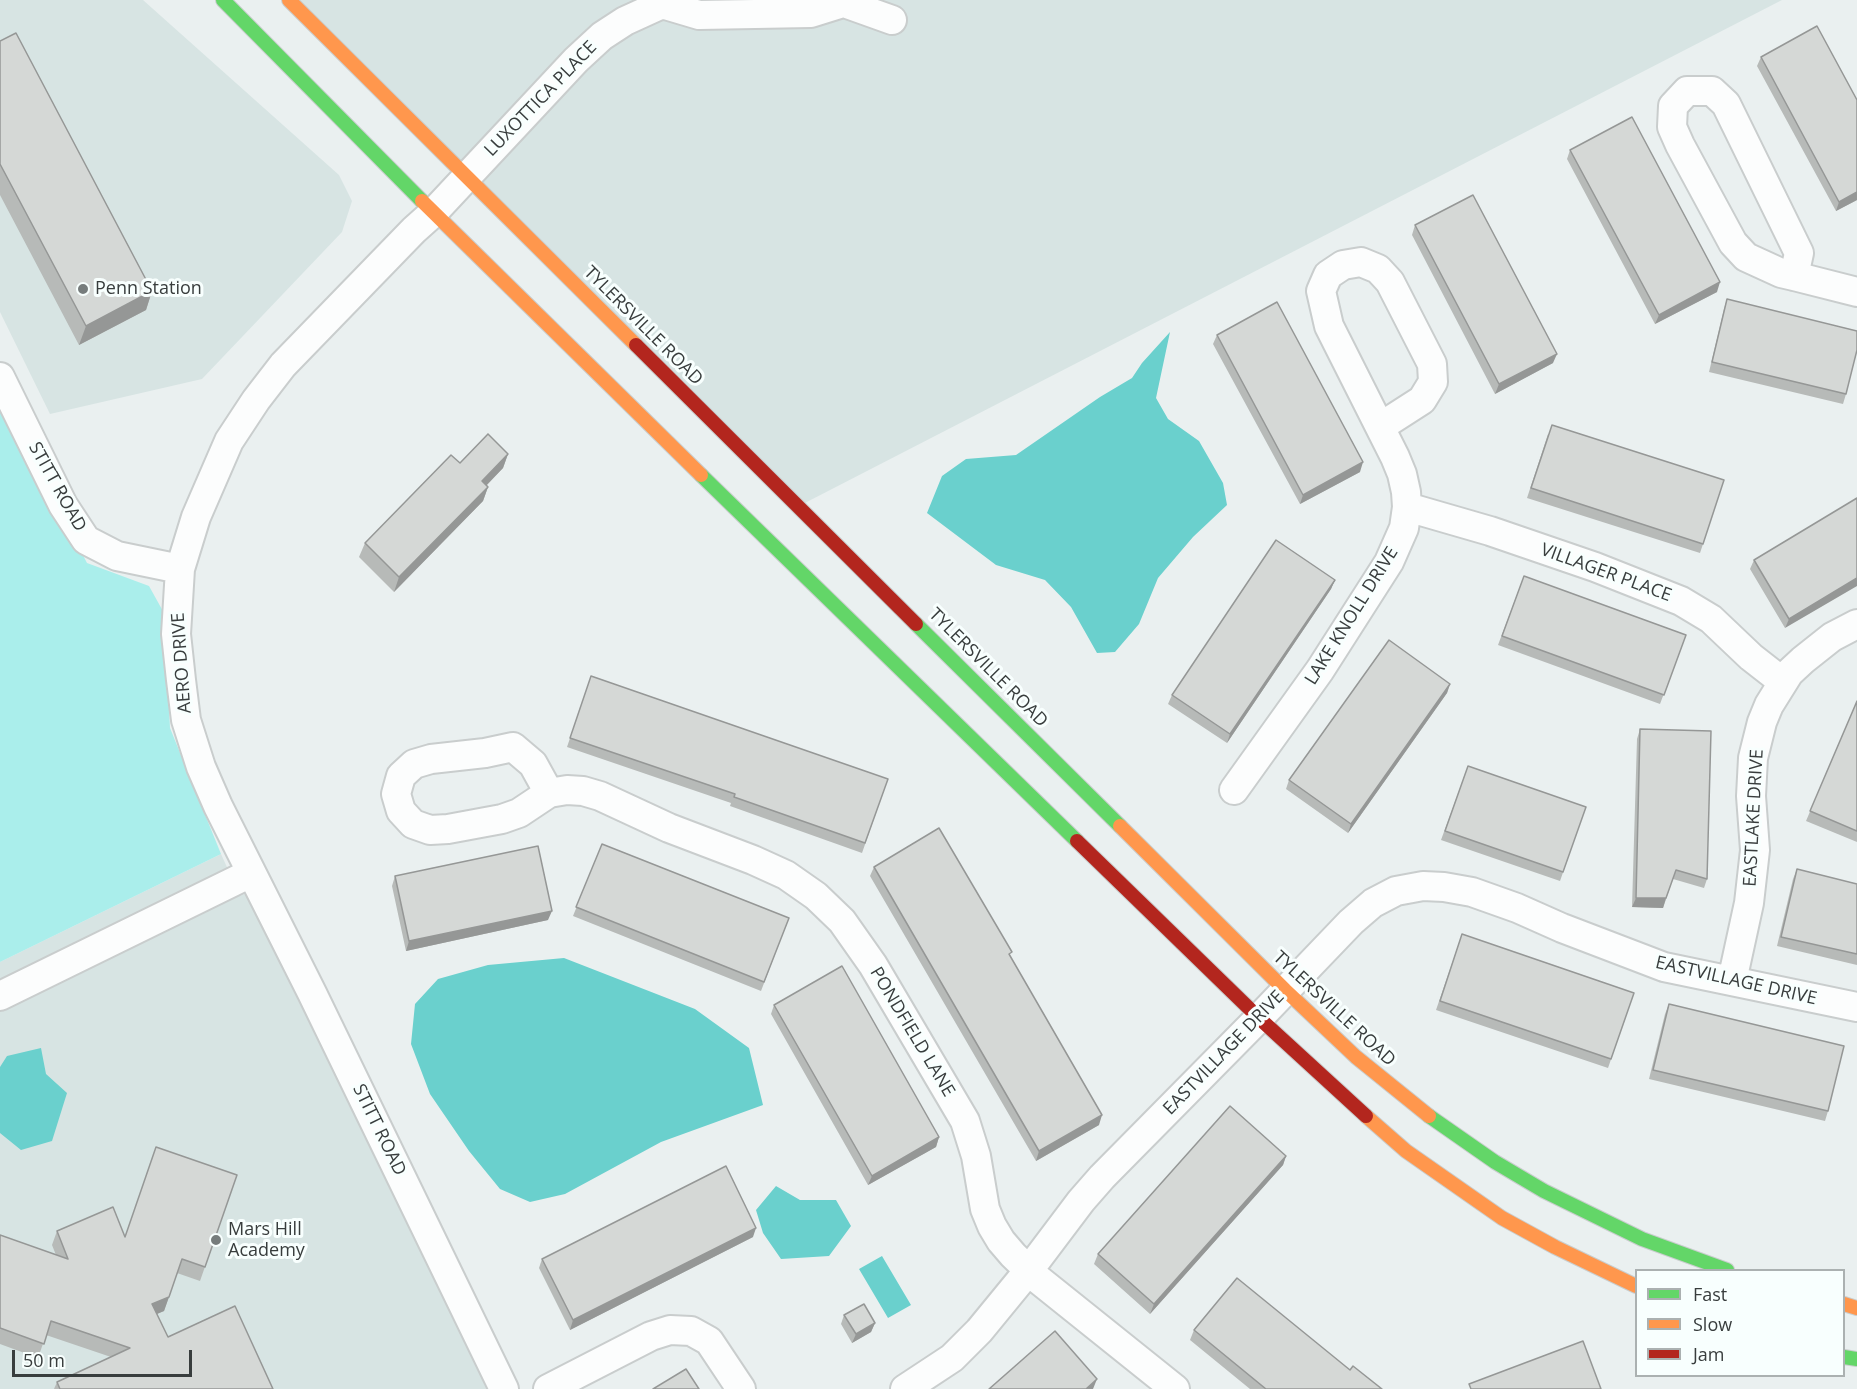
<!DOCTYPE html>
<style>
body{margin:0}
#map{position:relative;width:1857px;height:1389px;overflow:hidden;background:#eaf0f0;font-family:"Open Sans",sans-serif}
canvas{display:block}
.legend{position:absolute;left:1635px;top:1269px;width:210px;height:108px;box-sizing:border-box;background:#f8fffe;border:2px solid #abb1b1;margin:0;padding:8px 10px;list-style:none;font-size:18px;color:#383d3d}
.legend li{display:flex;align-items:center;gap:12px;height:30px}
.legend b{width:30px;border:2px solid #abb1b1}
.scale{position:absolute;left:12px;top:1350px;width:180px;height:27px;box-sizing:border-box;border:3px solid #383d3d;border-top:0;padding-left:8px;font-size:18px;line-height:21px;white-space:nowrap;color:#383d3d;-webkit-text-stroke:4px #f8fffe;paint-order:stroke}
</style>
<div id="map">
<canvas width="1857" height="1389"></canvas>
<ul class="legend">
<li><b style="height:8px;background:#63d668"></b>Fast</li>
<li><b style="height:8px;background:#ff974d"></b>Slow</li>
<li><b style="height:8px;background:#b3261e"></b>Jam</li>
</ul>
<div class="scale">50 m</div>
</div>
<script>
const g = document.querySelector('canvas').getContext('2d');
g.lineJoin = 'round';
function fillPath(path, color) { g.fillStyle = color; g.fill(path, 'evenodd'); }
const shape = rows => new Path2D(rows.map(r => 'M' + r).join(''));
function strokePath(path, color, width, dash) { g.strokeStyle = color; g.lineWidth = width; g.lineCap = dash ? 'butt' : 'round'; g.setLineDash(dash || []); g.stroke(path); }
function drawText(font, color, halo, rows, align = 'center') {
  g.font = font + ' "Open Sans",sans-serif'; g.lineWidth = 6; g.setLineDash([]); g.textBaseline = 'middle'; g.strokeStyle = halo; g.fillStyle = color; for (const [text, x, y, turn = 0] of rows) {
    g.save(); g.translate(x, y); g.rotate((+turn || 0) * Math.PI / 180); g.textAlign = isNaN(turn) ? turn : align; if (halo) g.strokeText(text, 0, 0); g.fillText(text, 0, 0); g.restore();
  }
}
fillPath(shape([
 [0,0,143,0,339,175,352,201,342,232,202,379,50,414,0,312],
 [289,0,1782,0,799,506],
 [221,854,240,896,258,888,504,1389,0,1389,0,962]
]), '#d7e4e3');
fillPath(shape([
 [0,394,87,563,149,586,164,613,170,728,221,854,0,962]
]), '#aaeeeb');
fillPath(shape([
 [1170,332,1156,398,1168,419,1199,441,1223,483,1227,505,1193,537,1158,578,1139,624,1115,652,1097,653,1071,607,1045,580,996,565,927,513,942,476,966,459,1016,455,1100,397,1132,378,1142,363],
 [564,958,695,1009,749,1048,763,1105,661,1142,565,1194,530,1202,500,1189,469,1151,430,1094,411,1044,415,1004,438,979,488,965],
 [41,1048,46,1074,67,1093,52,1141,21,1150,0,1133,0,1067,7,1056],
 [776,1186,800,1200,836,1200,851,1226,829,1256,781,1259,763,1233,756,1210],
 [882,1256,911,1305,888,1318,859,1269]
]), '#6ad0cd');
const street = shape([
 [836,0,892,20],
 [662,4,699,15,811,13,843,3],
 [1794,276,1799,253,1726,104,1712,91,1687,91,1673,106,1672,127,1680,145,1733,243,1746,257,1781,273,1794,276,1857,292],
 [0,377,63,505,86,540,117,556,180,569],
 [1407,507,1490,531,1595,567,1681,601,1711,619,1751,657,1783,682],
 [1234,790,1320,670,1389,562,1404,528,1407,507,1406,492,1402,474,1395,457,1329,326,1321,291,1328,275,1343,265,1361,262,1378,269,1390,282,1432,364,1433,382,1422,400,1380,427],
 [549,793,533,764,513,747,485,753,431,759,414,764,401,776,396,794,401,811,413,824,430,830,448,829,502,819,519,813,549,793,567,790,583,791,600,796,669,828,753,860,786,875,816,896,842,921,873,965,965,1121,976,1156,985,1209,992,1226,1001,1241,1013,1255,1039,1280,1175,1389],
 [1732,981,1749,903,1755,850,1751,796,1753,758,1762,722,1769,705,1789,673,1803,660,1832,637,1857,624],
 [0,996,251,873],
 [504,1389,312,993,218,806,201,767,186,720,181,680,176,634,180,569,196,517,229,441,256,400,283,365,414,230,433,213,576,60,602,36,625,21,671,0],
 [548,1389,651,1336,670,1330,691,1331,709,1341,741,1389],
 [905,1389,952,1358,979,1331,1029,1270,1081,1201,1102,1177,1259,1018,1351,922,1373,903,1396,891,1423,886,1444,887,1472,892,1517,908,1562,928,1664,967,1857,1007]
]);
const fast = shape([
 [223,0,422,201],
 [701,475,1077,841],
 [916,624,1120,826],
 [1429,1116,1495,1162,1544,1191,1642,1239,1727,1270],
 [1844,1357,1857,1359]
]);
const slow = shape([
 [289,0,636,345],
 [422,201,701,475],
 [1120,826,1285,990,1356,1057,1429,1116],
 [1366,1116,1406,1151,1502,1218,1555,1247,1636,1286],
 [1844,1304,1857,1308]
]);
const jam = shape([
 [636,345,916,624],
 [1077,841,1259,1018,1366,1116]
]);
strokePath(street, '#c9cdcd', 32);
strokePath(fast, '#c9cdcd', 16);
strokePath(slow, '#c9cdcd', 16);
strokePath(jam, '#c9cdcd', 16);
strokePath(street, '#fcfdfd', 28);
strokePath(fast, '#63d668', 14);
strokePath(slow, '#ff974d', 14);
strokePath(jam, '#b3261e', 14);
fillPath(shape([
 [0,41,152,291,146,310,79,345,0,195],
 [1761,57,1857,100,1857,200,1836,211,1757,66],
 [1570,150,1717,292,1655,324,1567,159],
 [1415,225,1553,363,1495,394,1412,235],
 [1727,299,1846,394,1843,404,1709,372,1724,309],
 [1217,335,1360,472,1300,504,1213,344],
 [1548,434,1703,544,1700,553,1527,498],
 [508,454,503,468,487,485,488,487,483,501,394,592,359,557,365,543,460,463],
 [1857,498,1785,628,1750,569,1754,560],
 [1524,576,1686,635,1660,704,1498,645],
 [1335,580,1331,589,1227,743,1168,704,1172,695],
 [591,676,888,779,862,853,730,806,731,803,567,747],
 [1450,684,1447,693,1348,833,1286,789,1289,780],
 [1857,701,1857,842,1806,821],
 [1640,729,1707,879,1704,888,1673,879,1663,908,1632,907,1637,739],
 [1468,766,1586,807,1560,881,1441,840],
 [602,844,789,918,761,991,573,916],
 [874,867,1099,1125,1036,1161,870,876],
 [1797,869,1857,884,1857,965,1777,946,1793,879],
 [395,876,548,920,406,951,392,886],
 [1462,934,1634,993,1608,1068,1436,1010],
 [1669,1004,1828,1111,1825,1121,1649,1079,1665,1014],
 [774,1005,939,1137,936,1147,868,1185,771,1014],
 [1286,1156,1283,1165,1150,1314,1094,1264,1098,1254],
 [237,1175,200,1281,177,1273,164,1311,157,1314,168,1337,273,1389,54,1389,57,1382,111,1357,46,1335,38,1358,0,1344,0,1235,56,1255,52,1245,57,1231,125,1237],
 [753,1237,570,1330,539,1268,542,1259],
 [844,1315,875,1323,871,1332,852,1343,841,1324],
 [1194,1330,1350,1370,1382,1389,1250,1389,1190,1340]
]), '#b7bab8');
fillPath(shape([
 [1857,192,1857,200,1836,211,1839,202],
 [1720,282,1717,292,1655,324,1659,315],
 [152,291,146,310,79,345,86,326],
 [1557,354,1553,363,1495,394,1499,384],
 [508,454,503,468,477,495,482,481],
 [1363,462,1360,472,1300,504,1303,495],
 [488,487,483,501,394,592,399,577],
 [1857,578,1857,586,1785,628,1789,619],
 [1335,580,1331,589,1227,743,1230,734],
 [1450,684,1447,693,1348,833,1351,824],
 [1636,898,1666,898,1663,908,1632,907],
 [552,911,548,920,406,951,409,941],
 [1102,1115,1099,1125,1036,1161,1039,1151],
 [939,1137,936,1147,868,1185,872,1176],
 [1286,1156,1283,1165,1150,1314,1154,1304],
 [756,1228,753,1237,570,1330,573,1320],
 [169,1297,164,1311,147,1318,152,1304],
 [875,1323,871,1332,852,1343,856,1334],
 [1097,1379,1093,1389,1086,1389]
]), '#959796');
const building = shape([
 [1817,26,1857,100,1857,192,1839,202,1761,57,1817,26],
 [16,33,152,291,86,326,0,164,0,41,16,33],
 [1632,117,1720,282,1659,315,1570,150,1632,117],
 [1473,195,1557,354,1499,384,1415,225,1473,195],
 [1727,299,1857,331,1857,350,1846,394,1712,362,1727,299],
 [1277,302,1363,462,1303,495,1217,335,1277,302],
 [1552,425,1724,480,1703,544,1531,488,1552,425],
 [488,434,508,454,482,481,488,487,399,577,365,543,451,455,460,463,488,434],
 [1857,498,1857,578,1789,619,1754,560,1857,498],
 [1276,540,1335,580,1230,734,1172,695,1276,540],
 [1524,576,1686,635,1664,695,1502,636,1524,576],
 [1389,640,1450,684,1351,824,1289,780,1389,640],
 [591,676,888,779,865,843,734,797,735,794,570,738,591,676],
 [1857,701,1857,831,1810,811,1857,701],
 [1640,729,1711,731,1707,879,1676,870,1666,898,1636,898,1640,729],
 [1468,766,1586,807,1563,872,1445,831,1468,766],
 [939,828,1012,952,1009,954,1102,1115,1039,1151,874,867,939,828],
 [602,844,789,918,764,982,576,907,602,844],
 [538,846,552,911,409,941,395,876,538,846],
 [1797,869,1857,884,1857,954,1781,937,1797,869],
 [1462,934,1634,993,1611,1059,1440,1001,1462,934],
 [842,966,939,1137,872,1176,774,1005,842,966],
 [1669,1004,1844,1046,1828,1111,1653,1070,1669,1004],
 [1230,1106,1286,1156,1154,1304,1098,1254,1230,1106],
 [156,1147,237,1175,205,1267,182,1259,169,1297,152,1304,168,1337,235,1306,273,1389,60,1389,57,1382,130,1348,51,1321,44,1344,0,1328,0,1235,68,1259,57,1231,113,1207,125,1237,156,1147],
 [726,1166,756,1228,573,1320,542,1259,726,1166],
 [1237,1278,1350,1370,1353,1366,1382,1389,1266,1389,1194,1330,1237,1278],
 [864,1304,875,1323,856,1334,844,1315,864,1304],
 [1055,1331,1097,1379,1086,1389,989,1389,1055,1331],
 [1583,1341,1601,1389,1471,1389,1469,1384,1583,1341],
 [686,1369,699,1389,653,1389,686,1369]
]);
fillPath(building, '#d5d8d6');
strokePath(building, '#959796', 1.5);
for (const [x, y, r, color] of [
 [83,289,6,"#767c7c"],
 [216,1240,6,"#767c7c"]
]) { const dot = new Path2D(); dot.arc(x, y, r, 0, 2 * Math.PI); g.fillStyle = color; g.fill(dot); strokePath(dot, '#f8fffe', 2); }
drawText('18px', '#383d3d', '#f8fffe', [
 ["LUXOTTICA PLACE",541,99,-46],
 ["TYLERSVILLE ROAD",643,326,45],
 ["STITT ROAD",57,487,61],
 ["VILLAGER PLACE",1606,573,20],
 ["LAKE KNOLL DRIVE",1352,616,-58],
 ["AERO DRIVE",182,663,-94],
 ["TYLERSVILLE ROAD",988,668,45],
 ["EASTLAKE DRIVE",1754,818,-87],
 ["EASTVILLAGE DRIVE",1736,981,13],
 ["TYLERSVILLE ROAD",1334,1009,43],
 ["PONDFIELD LANE",912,1032,59],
 ["EASTVILLAGE DRIVE",1224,1053,-46],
 ["STITT ROAD",379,1130,64]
]);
drawText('18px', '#383d3d', '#f8fffe', [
 ["Penn Station",95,289],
 ["Mars Hill",228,1230],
 ["Academy",228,1251]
], 'left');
</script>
